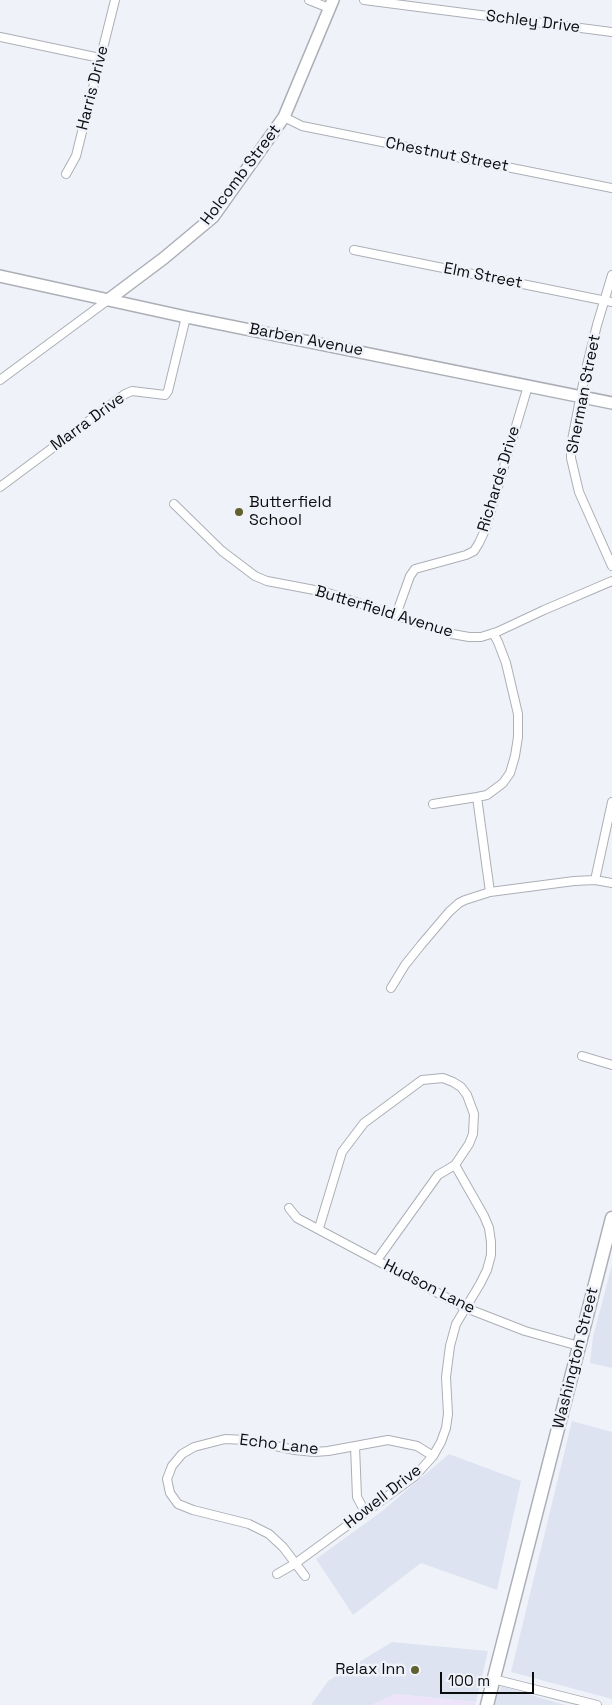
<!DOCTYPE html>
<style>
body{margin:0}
#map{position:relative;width:612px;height:1705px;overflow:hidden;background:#f0f2fa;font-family:"Space Grotesk",sans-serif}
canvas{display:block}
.scale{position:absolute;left:440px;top:1672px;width:94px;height:22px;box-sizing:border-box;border:2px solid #0b0c0e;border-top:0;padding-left:6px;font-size:15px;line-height:18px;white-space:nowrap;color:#0b0c0e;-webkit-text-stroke:4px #f0f2fa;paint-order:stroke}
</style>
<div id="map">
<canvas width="612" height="1705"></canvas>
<div class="scale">100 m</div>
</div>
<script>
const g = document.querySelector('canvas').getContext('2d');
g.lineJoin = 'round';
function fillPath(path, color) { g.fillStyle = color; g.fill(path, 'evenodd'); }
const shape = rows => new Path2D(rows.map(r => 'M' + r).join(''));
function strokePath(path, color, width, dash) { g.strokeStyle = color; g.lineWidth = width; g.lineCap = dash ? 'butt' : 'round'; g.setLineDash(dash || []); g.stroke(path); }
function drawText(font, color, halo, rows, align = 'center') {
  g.font = font + ' "Space Grotesk",sans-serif'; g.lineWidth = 5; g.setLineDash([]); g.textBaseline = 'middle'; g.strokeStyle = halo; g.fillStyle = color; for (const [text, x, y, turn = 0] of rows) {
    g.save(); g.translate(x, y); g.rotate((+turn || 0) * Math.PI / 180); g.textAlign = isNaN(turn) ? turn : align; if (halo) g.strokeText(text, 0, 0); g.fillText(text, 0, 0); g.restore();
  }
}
fillPath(shape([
 [612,1265,612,1368,590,1363,593,1337],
 [572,1421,612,1432,612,1699,511,1672],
 [449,1454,521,1481,497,1590,421,1563,353,1615,316,1559,381,1512],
 [392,1642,488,1651,476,1702,395,1694,372,1705,311,1705,328,1681],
 [501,1686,565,1705,494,1705]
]), '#dde3f1');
fillPath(shape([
 [395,1694,476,1702,475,1705,372,1705]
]), '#eee4f9');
const street = shape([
 [309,0,329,8],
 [364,0,612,32],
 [0,37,100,58],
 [284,117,302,126,612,188],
 [66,174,76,156,115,0],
 [354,250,612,302],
 [612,275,597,325,586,369,571,445,571,458,579,492,612,566],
 [0,380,108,300],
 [0,487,125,394,132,391,165,395,168,391,186,317],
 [174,504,222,551,255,576,267,581,325,592,452,634,469,637,481,637,497,632,544,610,612,581],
 [396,615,410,576,415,569,466,555,474,551,479,543,485,530,528,386],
 [477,797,490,892],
 [433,804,477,797,487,795,503,783,510,773,515,756,518,737,518,714,506,663,498,642,493,633],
 [595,880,612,802],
 [391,988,405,965,421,945,449,912,459,903,465,900,490,892,574,881,595,880,612,883],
 [582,1056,612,1065],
 [289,1208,297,1218,466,1308,525,1331,579,1346],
 [319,1228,342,1152,364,1123,422,1080,443,1078,453,1082,461,1087,467,1095,474,1114,473,1134,469,1144,455,1165,438,1175,377,1260],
 [355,1446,357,1497,365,1512],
 [277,1574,296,1563,415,1476,433,1456,441,1442,446,1428,448,1414,446,1377,450,1346,456,1324,480,1284,487,1270,491,1255,491,1242,489,1228,484,1216,455,1165],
 [305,1576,283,1547,269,1534,249,1524,193,1510,178,1504,170,1493,167,1479,172,1466,182,1454,194,1447,225,1439,246,1440,295,1450,314,1452,328,1451,388,1440,417,1446,433,1456],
 [493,1679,597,1705]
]);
const secondary = shape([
 [0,276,186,317,612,403],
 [108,300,164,258,213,217,284,117,333,0]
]);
const primary = shape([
 [487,1705,612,1218]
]);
strokePath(street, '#acafb6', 10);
strokePath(secondary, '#acafb6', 14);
strokePath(primary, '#acafb6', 15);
strokePath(street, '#fff', 8);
strokePath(secondary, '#fff', 11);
strokePath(primary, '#fff', 12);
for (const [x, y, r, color] of [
 [239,512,5,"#60612e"],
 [415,1670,5,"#60612e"]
]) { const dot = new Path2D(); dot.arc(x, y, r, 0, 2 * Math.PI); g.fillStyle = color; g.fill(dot); strokePath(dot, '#f0f2fa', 2); }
drawText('16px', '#0b0c0e', '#f0f2fa', [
 ["Schley Drive",533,22,7],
 ["Harris Drive",93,88,-76],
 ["Chestnut Street",447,155,11],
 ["Holcomb Street",241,175,-53],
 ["Elm Street",483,276,11],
 ["Barben Avenue",306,340,11],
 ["Sherman Street",584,394,-79],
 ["Marra Drive",88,422,-36],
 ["Richards Drive",499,479,-73],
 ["Butterfield Avenue",384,612,17],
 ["Hudson Lane",429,1287,27],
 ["Washington Street",576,1358,-76],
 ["Echo Lane",279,1445,7],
 ["Howell Drive",383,1497,-38]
]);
drawText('16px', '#0b0c0e', '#f0f2fa', [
 ["Butterfield",249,503],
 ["School",249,521],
 ["Relax Inn",405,1670,"right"]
], 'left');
</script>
